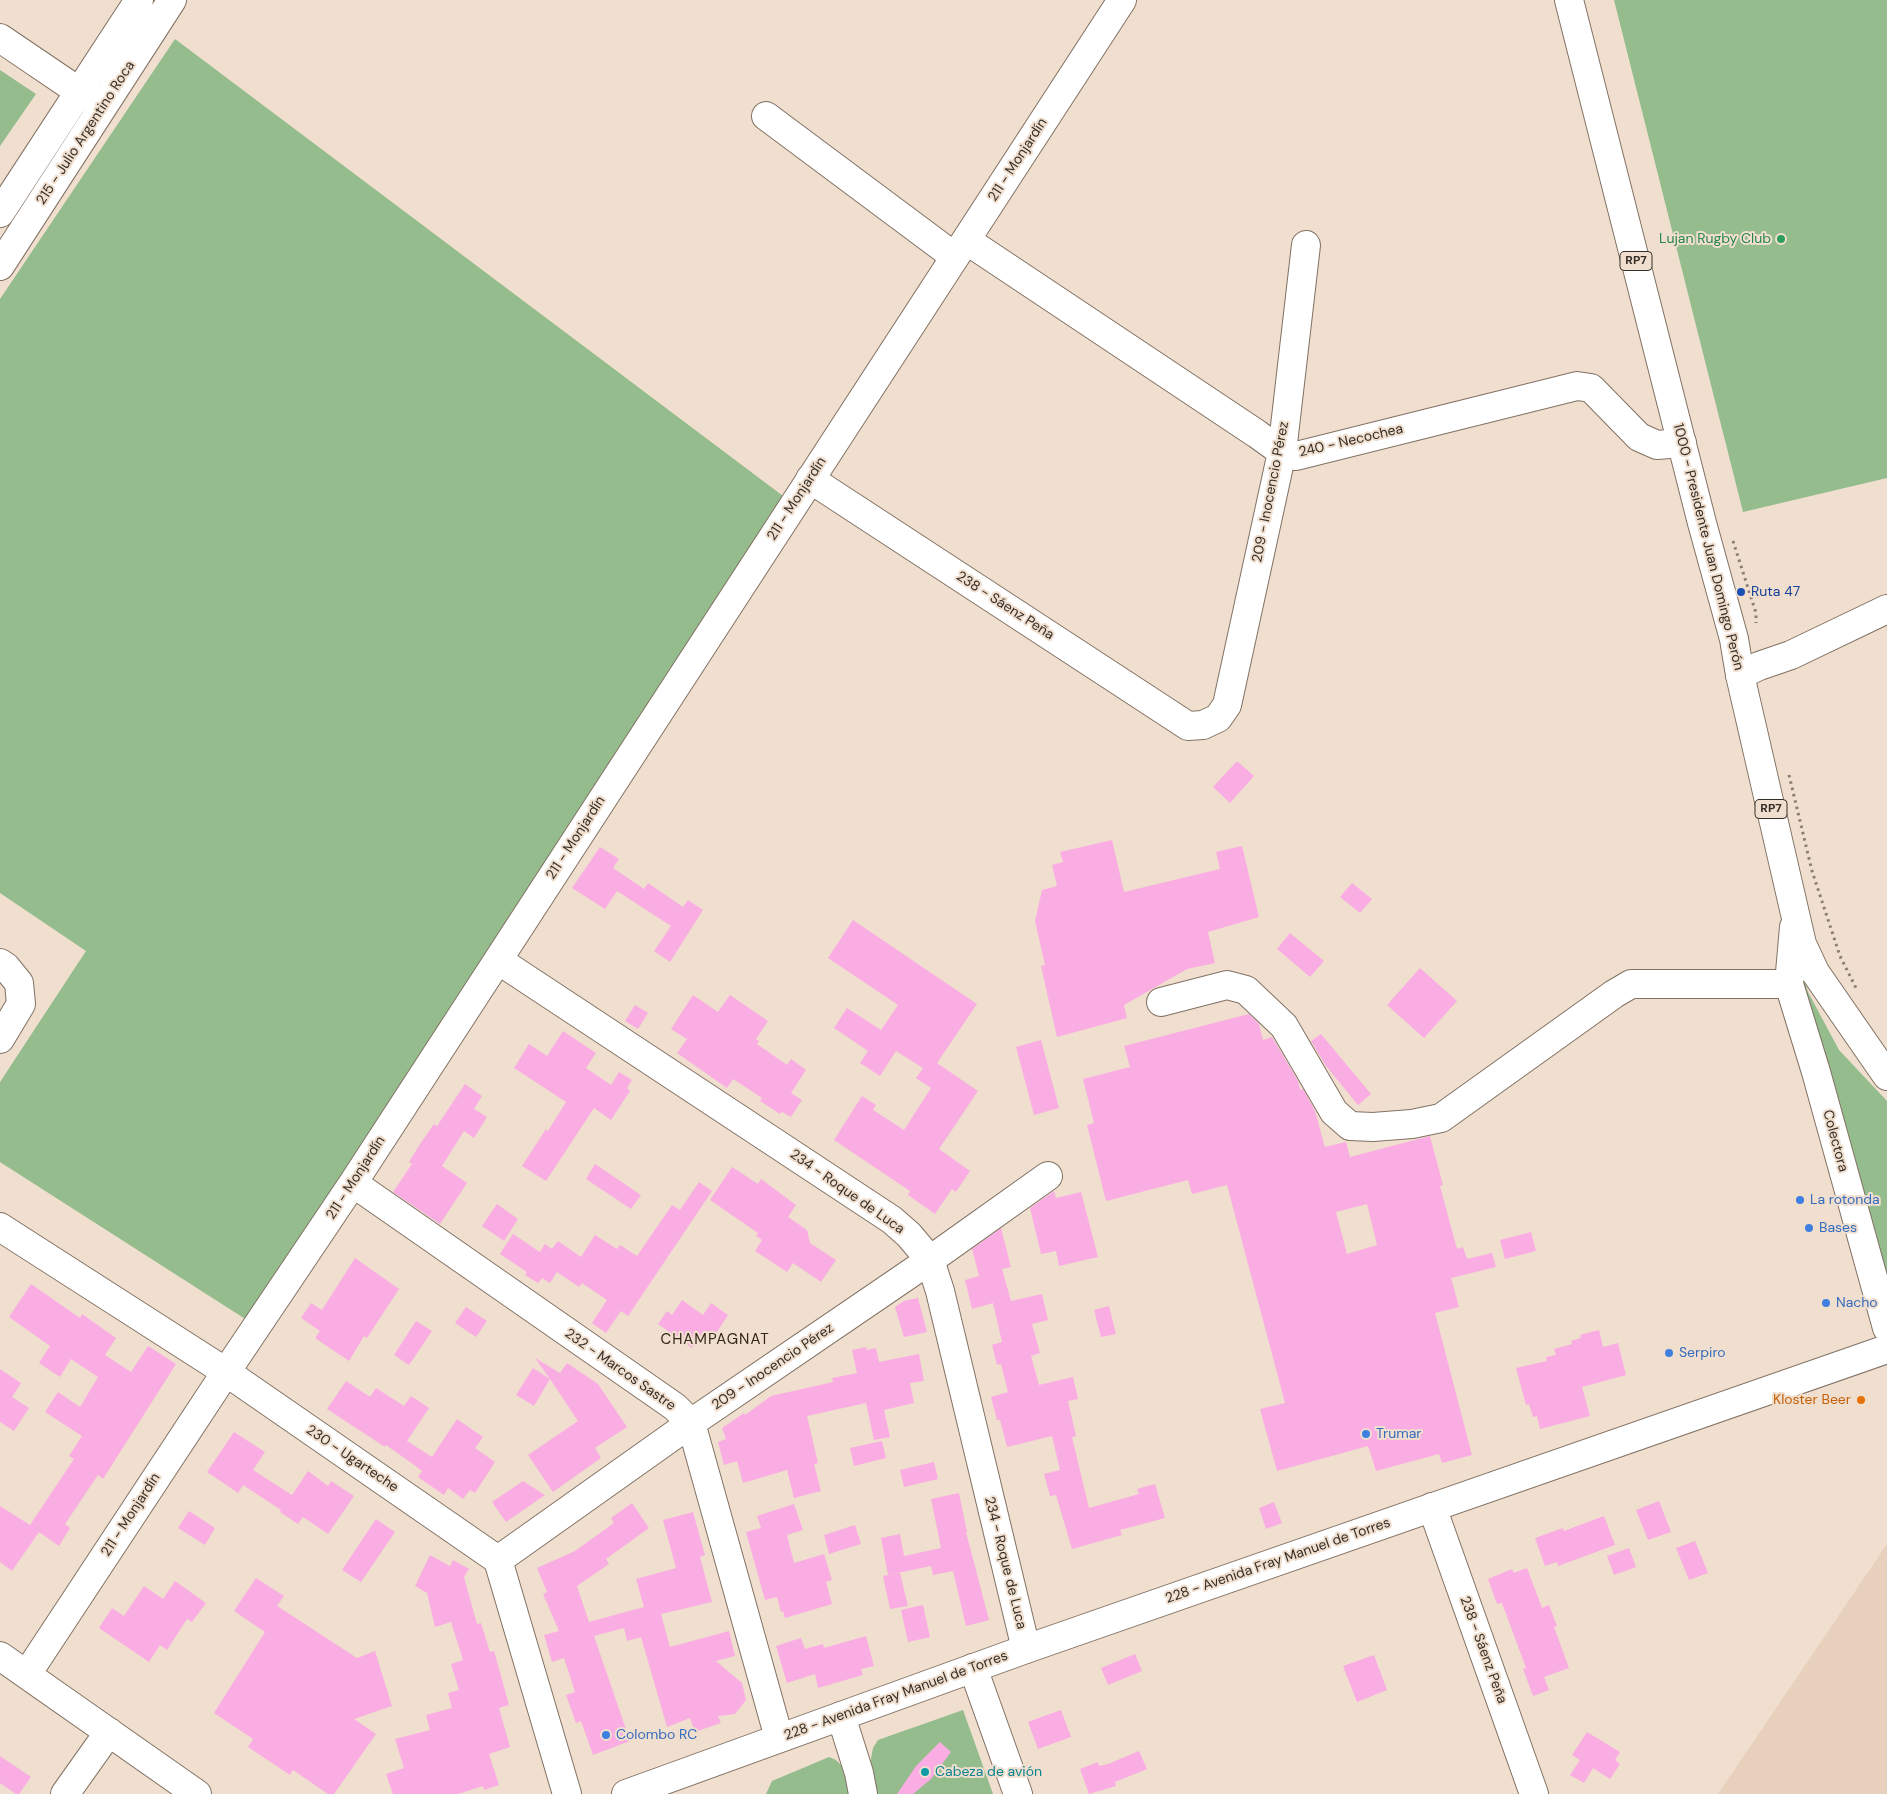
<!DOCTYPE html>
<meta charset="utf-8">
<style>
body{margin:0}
canvas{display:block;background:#f0dece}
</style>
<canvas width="1887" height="1794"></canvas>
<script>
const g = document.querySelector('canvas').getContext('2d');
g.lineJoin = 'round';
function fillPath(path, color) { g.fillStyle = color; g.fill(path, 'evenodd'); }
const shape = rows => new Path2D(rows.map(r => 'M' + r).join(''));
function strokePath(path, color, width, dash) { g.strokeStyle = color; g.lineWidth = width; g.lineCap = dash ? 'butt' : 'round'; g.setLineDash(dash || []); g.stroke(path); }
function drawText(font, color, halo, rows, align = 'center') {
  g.font = font + ' "DM Sans",sans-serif'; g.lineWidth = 4; g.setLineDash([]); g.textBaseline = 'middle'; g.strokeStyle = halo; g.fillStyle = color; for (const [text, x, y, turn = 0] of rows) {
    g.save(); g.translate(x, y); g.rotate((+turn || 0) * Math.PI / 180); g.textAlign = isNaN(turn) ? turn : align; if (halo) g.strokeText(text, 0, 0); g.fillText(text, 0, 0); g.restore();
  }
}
fillPath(shape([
 [1887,1544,1887,1794,1718,1794]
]), '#e8d1bc');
fillPath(shape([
 [1614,0,1887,0,1887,478,1743,512],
 [175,39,783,496,250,1322,0,1162,0,1082,86,951,0,893,0,299],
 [0,70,36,94,0,146],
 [1795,978,1805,982,1808,992,1839,1050,1887,1101,1887,1280],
 [963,1710,993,1794,766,1794,772,1781,829,1757,836,1760,847,1771,870,1764,873,1748,878,1740]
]), '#94bc8d');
fillPath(shape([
 [1237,761,1254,776,1230,803,1213,787],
 [1112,840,1124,892,1220,869,1216,852,1242,846,1259,917,1208,932,1215,963,1187,969,1124,1005,1127,1018,1057,1037,1041,966,1045,965,1035,921,1042,890,1057,886,1052,865,1063,862,1060,852],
 [600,847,619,859,613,868,644,889,648,883,683,907,688,900,703,910,670,962,654,951,671,926,617,891,605,909,572,888],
 [1352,883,1372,899,1360,913,1340,897],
 [853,920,977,1004,937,1063,978,1091,939,1149,970,1171,956,1192,952,1189,935,1214,908,1195,910,1191,834,1140,862,1096,876,1105,873,1110,904,1130,931,1088,916,1078,923,1068,896,1051,880,1076,860,1063,868,1051,834,1028,847,1008,881,1030,898,1005,828,958],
 [1290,933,1324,961,1310,977,1277,949],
 [1420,968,1457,1001,1424,1038,1387,1005],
 [693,995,718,1012,730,995,768,1021,756,1039,759,1041,757,1044,787,1065,791,1059,806,1070,791,1093,802,1100,791,1117,782,1112,780,1114,760,1101,762,1098,733,1079,727,1088,677,1053,687,1039,671,1029],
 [635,1005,648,1013,638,1029,625,1021],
 [1249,1014,1259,1024,1263,1040,1272,1037,1298,1081,1300,1090,1303,1089,1315,1111,1325,1147,1346,1142,1350,1157,1430,1136,1443,1185,1440,1186,1457,1249,1463,1247,1467,1259,1492,1253,1496,1267,1451,1278,1459,1307,1435,1313,1472,1455,1442,1463,1439,1454,1376,1471,1368,1446,1277,1471,1260,1409,1285,1403,1227,1185,1192,1194,1188,1180,1106,1201,1087,1125,1094,1123,1083,1079,1130,1067,1124,1046],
 [1367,1204,1377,1245,1347,1254,1336,1212],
 [563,1031,596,1053,586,1068,611,1085,619,1072,632,1080,627,1088,630,1091,611,1120,594,1108,546,1181,522,1166,546,1129,548,1131,566,1102,514,1068,529,1044,547,1056],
 [1321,1034,1371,1094,1358,1105,1326,1066,1311,1041],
 [1041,1040,1059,1108,1034,1115,1016,1047],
 [465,1084,482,1096,474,1109,487,1117,474,1138,464,1131,442,1166,467,1183,440,1224,393,1192,412,1164,409,1162,420,1144,434,1124,437,1126],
 [595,1164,641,1195,631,1209,586,1179],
 [732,1167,758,1184,761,1179,796,1205,788,1217,807,1230,810,1243,836,1260,821,1282,793,1263,787,1272,755,1251,762,1240,756,1236,758,1233,710,1200],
 [699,1182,712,1191,628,1316,621,1311,606,1333,592,1323,607,1300,582,1283,579,1287,557,1272,550,1283,542,1278,538,1283,525,1275,527,1272,500,1254,513,1234,540,1252,545,1244,552,1249,558,1241,581,1257,595,1235,617,1249,620,1245,637,1256,672,1205,680,1210],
 [1054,1191,1056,1198,1081,1192,1098,1257,1059,1266,1056,1251,1041,1254,1030,1208],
 [497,1204,518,1219,504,1241,482,1226],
 [1001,1228,1011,1267,1002,1269,1011,1301,1042,1294,1048,1320,1032,1324,1040,1353,1031,1356,1039,1385,1073,1377,1078,1399,1068,1401,1076,1436,1072,1437,1089,1508,1139,1494,1137,1489,1155,1484,1165,1518,1120,1530,1122,1535,1072,1549,1056,1495,1050,1496,1044,1474,1060,1470,1052,1436,1007,1447,1000,1420,997,1420,991,1397,1008,1392,1001,1364,997,1365,992,1345,1002,1342,993,1303,972,1309,965,1280,979,1276,972,1249],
 [1531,1232,1536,1251,1505,1259,1500,1240],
 [355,1258,399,1289,367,1338,364,1336,349,1361,315,1338,320,1331,301,1318,311,1303,322,1310],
 [31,1284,80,1318,82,1314,116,1338,105,1355,131,1372,148,1346,176,1364,103,1479,98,1475,65,1524,70,1528,59,1546,39,1532,12,1571,0,1562,0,1506,30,1525,74,1459,69,1456,82,1436,45,1412,58,1392,80,1407,98,1377,71,1359,60,1377,39,1363,50,1346,9,1317],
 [918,1298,927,1332,904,1337,895,1307,904,1301],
 [682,1300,703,1315,711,1303,728,1315,708,1346,697,1340,692,1348,658,1324,667,1311,672,1315],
 [1109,1306,1116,1334,1101,1337,1094,1310],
 [466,1307,487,1321,476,1337,455,1323],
 [416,1321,432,1331,409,1365,394,1355],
 [1599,1330,1603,1347,1618,1343,1626,1375,1582,1387,1590,1416,1540,1429,1537,1416,1533,1417,1529,1404,1526,1405,1516,1368,1547,1361,1546,1357,1556,1355,1554,1349,1572,1344,1571,1341,1581,1338,1580,1335],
 [866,1347,867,1350,876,1348,879,1362,919,1354,924,1381,910,1383,914,1403,884,1410,890,1437,874,1440,866,1403,807,1416,818,1463,814,1464,821,1491,794,1498,787,1470,743,1483,737,1461,724,1465,718,1442,726,1439,722,1428,744,1413,745,1415,771,1396,833,1382,832,1378,857,1373,852,1350],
 [535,1358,560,1373,567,1363,598,1384,627,1427,595,1448,601,1458,553,1492,528,1455,578,1421,550,1379,534,1406,516,1395,533,1368,550,1379],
 [0,1369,21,1383,12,1397,29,1408,14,1431,0,1422],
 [346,1381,370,1397,376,1388,404,1406,411,1396,429,1408,407,1441,432,1457,457,1419,483,1437,475,1448,495,1462,475,1493,470,1490,463,1499,448,1488,444,1495,418,1477,422,1471,410,1462,386,1445,385,1447,327,1409],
 [234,1432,265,1452,253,1470,292,1495,308,1471,328,1486,331,1481,354,1496,328,1534,303,1517,298,1524,280,1512,281,1510,243,1485,238,1493,207,1472],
 [882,1441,886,1458,854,1466,850,1448],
 [934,1462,938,1479,904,1487,900,1470],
 [523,1481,545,1495,506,1522,492,1502],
 [959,1493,967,1532,966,1532,989,1620,966,1626,953,1571,933,1575,931,1566,888,1575,881,1538,900,1534,904,1556,941,1548,931,1499],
 [1659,1501,1671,1532,1648,1540,1636,1510],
 [1274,1502,1282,1523,1266,1529,1259,1508],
 [632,1503,649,1528,606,1559,609,1564,577,1586,589,1622,644,1607,636,1579,676,1568,663,1520,693,1512,705,1555,700,1557,712,1602,661,1614,670,1647,729,1631,735,1656,716,1661,742,1683,746,1700,735,1714,718,1716,721,1723,695,1732,690,1718,667,1727,641,1637,627,1641,624,1628,594,1636,630,1741,593,1755,581,1721,576,1723,566,1695,575,1692,564,1658,552,1662,544,1635,559,1631,543,1594,547,1592,537,1568,575,1551,614,1523,611,1518],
 [794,1504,803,1530,787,1535,794,1563,824,1554,832,1580,826,1582,832,1604,785,1618,783,1611,781,1612,777,1597,765,1600,746,1532,761,1528,757,1516],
 [189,1511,215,1528,205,1545,178,1528],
 [1604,1516,1615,1545,1558,1566,1557,1562,1545,1566,1535,1538,1563,1528,1564,1531],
 [376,1519,395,1532,361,1582,342,1570],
 [855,1525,861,1544,829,1554,824,1535],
 [1695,1541,1708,1573,1689,1580,1676,1548],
 [1629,1548,1636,1567,1614,1575,1607,1556],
 [430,1555,450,1566,453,1560,469,1569,464,1577,477,1624,481,1623,490,1652,494,1651,509,1705,499,1708,510,1747,489,1754,499,1785,484,1790,483,1786,458,1794,393,1794,386,1774,404,1768,395,1739,430,1730,426,1715,452,1708,448,1693,459,1690,451,1664,463,1660,451,1622,435,1627,427,1593,415,1586],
 [1527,1568,1542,1608,1549,1605,1557,1626,1554,1627,1569,1668,1544,1677,1549,1690,1533,1696,1523,1669,1526,1668,1502,1603,1497,1604,1488,1579,1512,1569,1514,1573],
 [900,1573,908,1606,890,1609,883,1576],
 [256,1578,284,1596,277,1606,357,1658,375,1651,392,1706,354,1719,376,1734,334,1794,328,1794,293,1770,290,1775,248,1747,253,1739,214,1713,265,1632,234,1611],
 [175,1581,206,1603,192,1622,187,1619,167,1650,160,1645,149,1662,99,1628,112,1608,124,1616,144,1586,163,1599],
 [923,1605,930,1637,908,1642,901,1610],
 [866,1636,874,1666,861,1669,863,1675,818,1688,815,1674,787,1683,776,1646,801,1638,805,1649,823,1644,824,1648],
 [1135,1654,1142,1671,1108,1685,1101,1668],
 [1374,1655,1387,1690,1357,1702,1343,1666],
 [1061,1710,1071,1737,1038,1749,1028,1722],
 [1587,1732,1620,1752,1615,1760,1620,1764,1610,1779,1593,1768,1584,1783,1570,1775,1580,1760,1572,1755],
 [940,1742,951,1752,931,1779,913,1794,897,1794,916,1766],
 [1139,1751,1147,1769,1115,1782,1116,1786,1089,1794,1080,1769,1098,1762,1099,1766,1108,1764],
 [0,1756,31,1777,19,1794,16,1794,0,1783]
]), '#faade3');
const minor = shape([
 [0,38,93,101],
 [766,116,955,257],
 [0,213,139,0],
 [966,240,1257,434,1282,452,1296,456,1577,386,1591,388,1639,437,1657,445,1682,443],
 [0,266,172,0],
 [810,479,1188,726,1203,725,1218,718,1227,705,1282,452,1306,245],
 [1740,675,1759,666,1791,655,1887,609],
 [498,960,892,1220,909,1235,930,1260,940,1291,1026,1649],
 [0,963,6,967,19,983,21,1004,0,1039],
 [1161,1002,1227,985,1246,990,1284,1026,1334,1112,1350,1126,1373,1127,1412,1124,1441,1118,1614,994,1631,984,1789,984,1816,1072,1887,1328],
 [353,1183,675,1407,691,1423,779,1738],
 [0,1227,226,1372,498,1560,567,1794],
 [1432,1507,1534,1794],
 [498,1560,691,1423,930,1260,1048,1176],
 [973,1668,1018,1794],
 [27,1674,226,1372,353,1183,1122,0],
 [841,1716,859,1773,863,1794],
 [65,1794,109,1732]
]);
const major = shape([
 [1569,0,1702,523,1734,639,1740,675,1802,944,1815,972,1887,1076],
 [1789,984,1794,927],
 [0,1656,197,1794],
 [626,1794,1026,1649,1887,1349]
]);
strokePath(minor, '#827264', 30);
strokePath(major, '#827264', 30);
strokePath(shape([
 [1733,541,1756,613,1756,623],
 [1789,775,1812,871,1840,956,1856,988]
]), '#897e73', 3, [2.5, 4]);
strokePath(minor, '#fff', 28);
strokePath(major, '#fff', 28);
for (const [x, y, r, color] of [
 [1781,239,5,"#2e9e5b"],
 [1741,592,5,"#1a4fb4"],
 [1800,1200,5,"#3f7fe0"],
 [1809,1228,5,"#3f7fe0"],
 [1826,1303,5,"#3f7fe0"],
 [1669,1353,5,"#3f7fe0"],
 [1861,1400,5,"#e8710a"],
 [1366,1434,5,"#3f7fe0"],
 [606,1735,5,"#3f7fe0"],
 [925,1772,5,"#0f9aa8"]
]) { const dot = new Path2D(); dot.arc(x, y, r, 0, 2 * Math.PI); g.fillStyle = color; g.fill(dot); strokePath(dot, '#f0dece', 2); }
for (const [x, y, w] of [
 [1636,261,32],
 [1771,809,32]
]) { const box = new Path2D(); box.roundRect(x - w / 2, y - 9.5, w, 19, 4); g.fillStyle = '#f0dece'; g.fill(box); strokePath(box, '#342e27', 1); }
drawText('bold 12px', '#342e27', null, [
 ["RP7",1636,261],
 ["RP7",1771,809]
]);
drawText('14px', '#342e27', '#f0dece', [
 ["215 - Julio Argentino Roca",86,133,-57],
 ["211 - Monjardín",1018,160,-57],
 ["240 - Necochea",1351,441,-13],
 ["209 - Inocencio Pérez",1271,492,-79],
 ["211 - Monjardín",797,499,-57],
 ["1000 - Presidente Juan Domingo Perón",1708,547,76],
 ["238 - Sáenz Peña",1005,606,33],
 ["211 - Monjardín",576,838,-57],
 ["Colectora",1835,1141,75],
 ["211 - Monjardín",356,1178,-57],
 ["234 - Roque de Luca",847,1192,35],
 ["209 - Inocencio Pérez",773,1367,-34],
 ["232 - Marcos Sastre",620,1370,35],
 ["230 - Ugarteche",352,1459,34],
 ["211 - Monjardín",131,1515,-57],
 ["228 - Avenida Fray Manuel de Torres",1278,1561,-19],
 ["234 - Roque de Luca",1005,1563,76],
 ["238 - Sáenz Peña",1483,1650,70],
 ["228 - Avenida Fray Manuel de Torres",896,1696,-20]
]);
drawText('14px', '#27864d', '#f0dece', [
 ["Lujan Rugby Club",1771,239]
], 'right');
drawText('14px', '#164399', '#f0dece', [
 ["Ruta 47",1751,592]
], 'left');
drawText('14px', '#366cbe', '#f0dece', [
 ["La rotonda",1810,1200],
 ["Bases",1819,1228],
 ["Nacho",1836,1303],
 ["Serpiro",1679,1353],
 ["Trumar",1376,1434],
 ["Colombo RC",616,1735]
], 'left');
drawText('14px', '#c56008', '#f0dece', [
 ["Kloster Beer",1851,1400]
], 'right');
drawText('14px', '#0d838f', '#f0dece', [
 ["Cabeza de avión",935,1772]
], 'left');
g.letterSpacing = '1px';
drawText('15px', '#35271b', '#f0dece', [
 ["CHAMPAGNAT",715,1340]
]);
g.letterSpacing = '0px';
</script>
